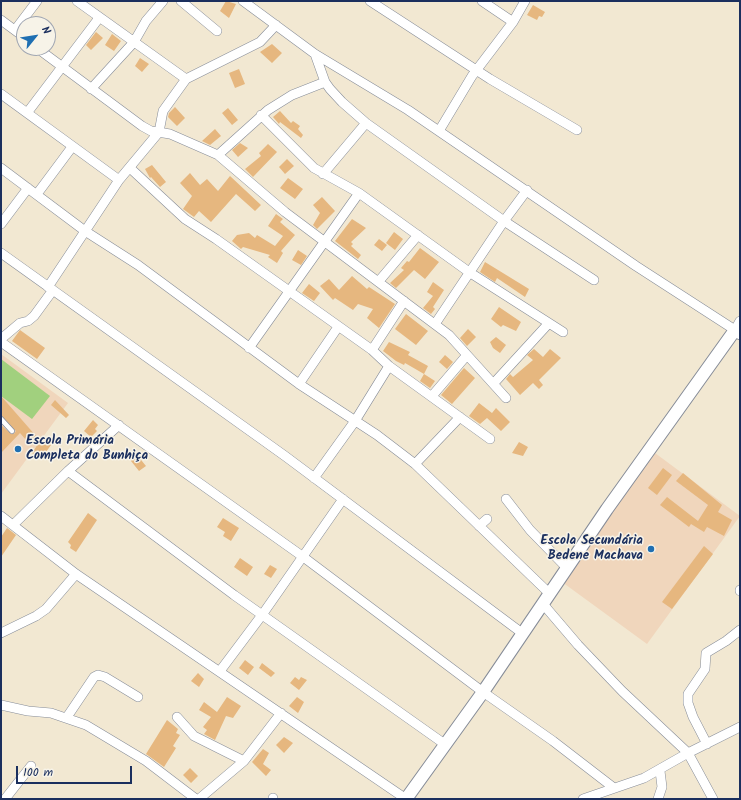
<!DOCTYPE html>
<meta charset="utf-8">
<style>
body{margin:0}
#map{position:relative;width:741px;height:800px;overflow:hidden;background:#f2e8d2;font-family:Kalam,sans-serif}
canvas{display:block}
.frame{position:absolute;inset:0;border:2px solid #1b2f5e;pointer-events:none}
.north{position:absolute;left:16px;top:16px;width:40px;height:40px;box-sizing:border-box;background:#f7f3e8;border:1px solid #9fa5b1;border-radius:50%;rotate:60deg;font-size:11px;font-weight:700;line-height:16px;text-align:center;color:#1b2f5e}
.north::after{content:'';display:block;margin:auto;width:14px;height:18px;background:#1f6fb2;clip-path:polygon(50% 0,100% 100%,50% 72%,0 100%)}
.scale{position:absolute;left:16px;top:766px;width:116px;height:18px;box-sizing:border-box;border:2px solid #1b2f5e;border-top:0;padding-left:5px;font-size:12px;line-height:14px;white-space:nowrap;color:#1b2f5e;-webkit-text-stroke:3px #f7f3e8;paint-order:stroke}
</style>
<div id="map">
<canvas width="741" height="800"></canvas>
<div class="frame"></div>
<div class="north">N</div>
<div class="scale">100 m</div>
</div>
<script>
const g = document.querySelector('canvas').getContext('2d');
g.lineJoin = 'round';
function fillPath(path, color) { g.fillStyle = color; g.fill(path, 'evenodd'); }
const shape = rows => new Path2D(rows.map(r => 'M' + r).join(''));
function strokePath(path, color, width, dash) { g.strokeStyle = color; g.lineWidth = width; g.lineCap = dash ? 'butt' : 'round'; g.setLineDash(dash || []); g.stroke(path); }
function drawText(font, color, halo, rows, align = 'center') {
  g.font = font + ' Kalam,sans-serif'; g.lineWidth = 3; g.setLineDash([]); g.textBaseline = 'middle'; g.strokeStyle = halo; g.fillStyle = color; for (const [text, x, y, turn = 0] of rows) {
    g.save(); g.translate(x, y); g.rotate((+turn || 0) * Math.PI / 180); g.textAlign = isNaN(turn) ? turn : align; if (halo) g.strokeText(text, 0, 0); g.fillText(text, 0, 0); g.restore();
  }
}
fillPath(shape([
 [1,354,68,403,1,494],
 [655,453,740,516,647,644,562,582]
]), '#f0d6bc');
fillPath(shape([
 [1,359,50,396,32,419,1,396]
]), '#a1d07e');
fillPath(shape([
 [226,1,236,4,229,18,220,11],
 [533,5,545,12,542,17,539,16,537,20,527,15],
 [96,32,103,38,91,50,86,45],
 [112,34,121,41,114,51,105,45],
 [272,44,282,53,272,63,260,52],
 [140,58,149,64,142,72,135,66],
 [239,69,245,84,235,88,229,73],
 [175,107,185,118,177,126,168,117,169,113],
 [228,108,238,120,232,125,222,113],
 [280,111,291,123,293,121,300,126,298,129,303,135,301,138,280,122,279,124,273,117],
 [215,129,221,136,210,145,202,141],
 [240,143,248,148,238,157,232,150],
 [268,144,277,152,253,177,245,169,261,156,259,153],
 [287,159,294,166,285,174,279,167],
 [152,165,166,182,160,187,151,177,150,178,145,169],
 [190,173,200,185,207,179,218,191,230,176,261,205,255,211,236,194,211,222,199,211,194,217,183,209,192,196,180,183],
 [288,178,303,189,295,199,280,188],
 [322,197,335,211,317,229,313,225,320,213,313,205],
 [276,214,283,219,280,222,295,235,281,251,283,253,277,263,268,257,270,255,243,247,241,249,232,241,237,235,249,233,255,238,257,235,275,246,283,236,268,226],
 [352,219,366,228,351,242,353,244,351,246,361,255,358,259,335,241],
 [394,232,403,239,395,250,386,243],
 [379,239,387,245,382,251,374,245],
 [420,248,439,262,425,279,414,270,396,288,390,283,404,270,401,268,407,261,409,262],
 [298,250,307,256,301,265,292,260],
 [485,262,529,289,525,297,497,278,495,282,480,272],
 [352,276,367,289,369,287,395,304,379,328,367,318,373,309,358,304,353,310,335,298,333,300,320,286,329,279,339,290],
 [433,282,444,290,433,307,435,309,431,314,423,308,433,296,427,292],
 [309,284,320,293,314,301,302,293],
 [499,307,521,322,516,331,503,325,501,327,491,319],
 [406,314,428,331,416,345,395,329],
 [468,329,476,337,467,346,460,338],
 [20,330,45,348,37,359,12,341],
 [496,337,506,345,500,353,493,348,490,342],
 [389,342,410,352,408,355,428,366,424,374,405,363,404,365,396,361,383,351],
 [534,349,543,357,550,349,561,358,539,380,543,385,539,389,533,383,520,395,506,379,510,374,513,377,533,360,527,355],
 [445,355,453,362,447,369,439,362],
 [464,368,475,378,452,404,441,395],
 [424,374,435,381,430,388,420,381],
 [1,396,36,436,27,441,20,433,1,453,1,425,11,434,14,434,16,431,1,415],
 [55,400,69,415,66,418,51,405],
 [479,403,492,413,496,408,510,422,501,431,487,418,480,424,469,416],
 [93,420,98,425,95,429,97,431,91,437,84,431],
 [41,439,51,445,41,459,32,453],
 [519,442,528,447,523,456,512,453],
 [137,455,146,466,139,471,131,461],
 [663,468,672,475,657,495,648,488],
 [683,473,722,505,718,512,732,520,724,536,707,527,704,532,691,524,689,527,660,505,667,497,698,521,708,505,676,481],
 [88,513,97,520,76,552,70,548,71,545,68,542],
 [223,518,239,528,231,541,223,536,225,532,217,527],
 [7,528,16,535,1,557,1,537],
 [704,546,713,554,672,609,662,602],
 [240,558,253,567,247,576,234,567],
 [270,565,277,569,271,578,264,574],
 [245,660,254,667,248,675,239,668],
 [262,663,275,673,271,677,259,668],
 [198,673,204,679,199,687,191,681],
 [295,677,299,680,301,677,307,680,299,690,290,683],
 [227,697,241,706,233,718,226,716,215,740,204,734,207,730,203,727,211,717,199,710,204,702,217,712],
 [297,697,304,702,298,713,289,706],
 [167,720,178,729,176,733,180,735,173,746,176,748,164,767,146,754],
 [284,737,293,743,284,753,276,745],
 [263,749,269,753,263,764,271,770,266,776,252,762],
 [190,768,198,776,191,783,183,775]
]), '#e6b77f');
const service = shape([
 [1,419,12,431]
]);
const minor = shape([
 [77,1,186,79],
 [181,1,217,31],
 [243,1,315,54,408,110,636,266,735,330,740,321],
 [370,1,490,79,577,130],
 [482,1,513,22],
 [1,20,24,37],
 [15,30,37,1],
 [37,48,142,126,151,131,170,134,218,155,285,212,449,335,506,398],
 [315,54,325,82,330,89,342,102,366,123,504,221,594,280],
 [91,89,134,42,146,21,163,1],
 [1,94,119,180],
 [27,113,99,18],
 [261,115,314,168,359,193,469,272,563,332],
 [439,131,472,76,513,22,525,1],
 [218,155,268,110,292,95,325,82],
 [1,168,85,231,138,265,299,384,377,435,415,464,550,594],
 [130,168,185,219,216,239,372,350,389,366,490,439],
 [323,174,366,123],
 [37,194,72,147],
 [1,224,28,188],
 [1,253,285,456,522,633],
 [379,281,418,235],
 [48,287,119,180,159,132,163,111,186,79,260,42,276,25],
 [435,324,504,221,527,190],
 [1,339,20,323,28,321,34,316,53,290],
 [1,342,302,556,483,692,553,741,614,788],
 [249,348,359,193],
 [372,350,404,301],
 [494,383,549,323],
 [299,384,338,327],
 [432,396,467,355],
 [415,464,460,417],
 [68,471,234,595,446,745],
 [314,478,355,421,389,366],
 [506,499,530,530,567,568],
 [1,516,76,574,406,799],
 [13,525,68,471,119,425],
 [479,526,487,519],
 [740,590,740,591],
 [543,604,578,645,622,691,688,753,713,799],
 [1,633,36,616,46,609,76,574],
 [220,671,262,615,343,499],
 [1,705,28,711,51,713,86,725,146,761,196,799],
 [67,717,94,677,98,675,105,677,138,697],
 [177,717,194,736,244,761],
 [707,744,693,717,688,703,688,694,705,669,706,653,726,641,740,630],
 [273,798,273,799],
 [5,799,31,766],
 [199,799,244,761,281,713],
 [583,799,644,778,688,753,740,727],
 [658,799,662,787,660,771]
]);
const tertiary = shape([
 [406,799,483,692,607,509,735,330,740,333]
]);
strokePath(service, '#868c98', 6);
strokePath(minor, '#868c98', 10);
strokePath(tertiary, '#868c98', 14);
strokePath(service, '#fff', 4.5);
strokePath(minor, '#fff', 9);
strokePath(tertiary, '#fff', 12);
for (const [x, y, r, color] of [
 [18,449,4,"#1f6fb2"],
 [651,549,4,"#1f6fb2"]
]) { const dot = new Path2D(); dot.arc(x, y, r, 0, 2 * Math.PI); g.fillStyle = color; g.fill(dot); strokePath(dot, '#f7f3e8', 1.5); }
drawText('bold 13px', '#1b2f5e', '#f7f3e8', [
 ["Escola Primária",26,442],
 ["Completa do Bunhiça",26,457],
 ["Escola Secundária",643,542,"right"],
 ["Bedene Machava",643,557,"right"]
], 'left');
</script>
